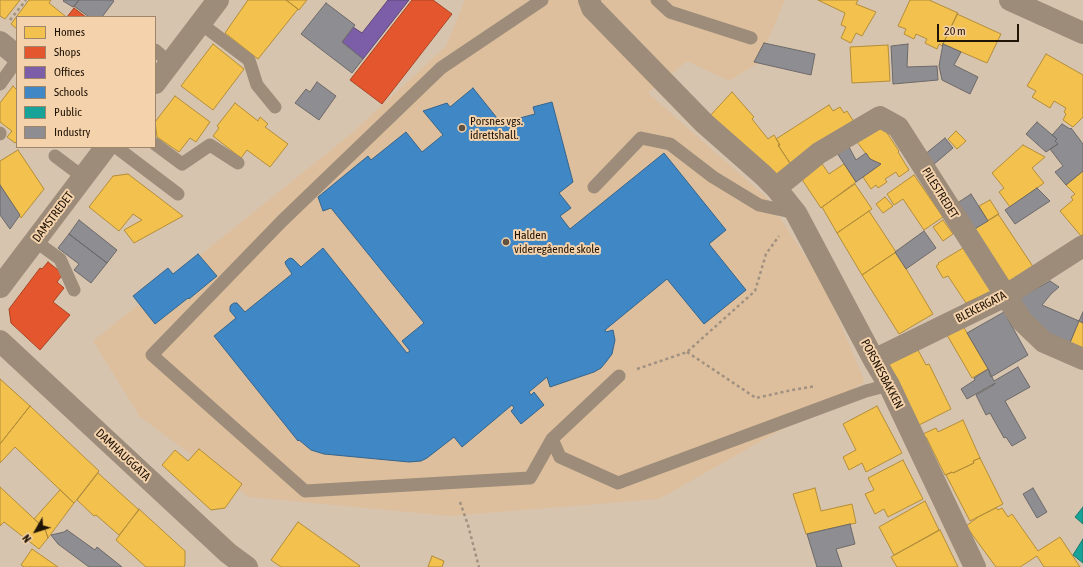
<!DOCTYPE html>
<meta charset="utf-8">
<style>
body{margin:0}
#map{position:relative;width:1083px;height:567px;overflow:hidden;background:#d7c4af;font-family:"Asap Condensed",sans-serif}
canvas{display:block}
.legend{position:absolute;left:16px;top:16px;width:140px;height:132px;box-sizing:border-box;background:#f4d2ac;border:1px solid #9f866a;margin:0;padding:5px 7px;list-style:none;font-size:12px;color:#201406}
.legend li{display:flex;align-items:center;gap:8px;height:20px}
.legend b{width:20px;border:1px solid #9f866a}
.north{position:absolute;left:16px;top:511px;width:40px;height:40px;-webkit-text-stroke:3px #f4d2ac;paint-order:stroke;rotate:231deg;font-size:11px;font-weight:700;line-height:16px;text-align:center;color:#201406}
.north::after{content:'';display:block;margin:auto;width:14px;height:18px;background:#201406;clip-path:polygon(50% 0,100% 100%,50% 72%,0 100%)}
.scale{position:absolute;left:937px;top:24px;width:82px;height:18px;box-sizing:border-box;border:2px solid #201406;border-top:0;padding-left:5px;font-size:12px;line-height:14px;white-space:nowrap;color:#201406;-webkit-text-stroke:3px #f4d2ac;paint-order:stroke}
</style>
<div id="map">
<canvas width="1083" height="567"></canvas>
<ul class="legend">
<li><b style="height:11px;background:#f2c14e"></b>Homes</li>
<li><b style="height:11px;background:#e4572e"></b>Shops</li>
<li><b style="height:11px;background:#7b5ea7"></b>Offices</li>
<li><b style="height:11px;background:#3f88c5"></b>Schools</li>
<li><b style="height:11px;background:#17a398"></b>Public</li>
<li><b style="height:11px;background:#8d8d92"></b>Industry</li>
</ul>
<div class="north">N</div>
<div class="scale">20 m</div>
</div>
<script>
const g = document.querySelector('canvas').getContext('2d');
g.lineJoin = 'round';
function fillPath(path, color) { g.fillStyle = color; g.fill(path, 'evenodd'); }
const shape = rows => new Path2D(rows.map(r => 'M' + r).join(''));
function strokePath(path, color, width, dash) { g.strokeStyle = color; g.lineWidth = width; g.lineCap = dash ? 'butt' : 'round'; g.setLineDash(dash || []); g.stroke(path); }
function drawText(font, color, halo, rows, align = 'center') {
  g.font = font + ' "Asap Condensed",sans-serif'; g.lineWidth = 4; g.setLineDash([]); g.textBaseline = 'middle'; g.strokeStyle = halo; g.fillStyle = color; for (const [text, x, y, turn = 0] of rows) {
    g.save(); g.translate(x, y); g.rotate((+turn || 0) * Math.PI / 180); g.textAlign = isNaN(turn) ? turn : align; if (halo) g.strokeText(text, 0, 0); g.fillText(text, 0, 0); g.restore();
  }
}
fillPath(shape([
 [465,0,785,0,758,63,729,81,687,61,648,93,767,198,824,285,865,382,659,499,450,516,249,497,140,417,93,341,351,134,446,46]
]), '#ddbf9d');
const homes = shape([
 [0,0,20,0,5,19,0,16,0,0],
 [29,0,51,0,49,3,65,16,64,17,17,17,17,29,11,24,29,0],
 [248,0,286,0,298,9,258,59,225,33,248,0],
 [286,0,307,0,299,10,286,0],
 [818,0,858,0,856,4,876,12,862,36,856,33,851,43,841,38,846,27,841,25,845,13,818,0],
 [910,0,929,0,958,13,942,46,939,44,937,49,925,43,927,39,916,34,914,39,904,34,906,29,898,26,910,0],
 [957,14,1001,34,987,63,943,44,957,14],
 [213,44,244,69,213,110,181,86,213,44],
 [888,45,890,81,852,83,850,47,888,45],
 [1046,54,1083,75,1083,117,1073,127,1063,120,1066,114,1064,112,1066,108,1054,101,1050,108,1032,97,1036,91,1027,86,1046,54],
 [13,86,17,90,17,141,15,143,7,137,12,131,0,122,0,103,13,86],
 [732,92,754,117,752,119,768,139,774,135,780,145,778,145,791,165,776,176,708,118,732,92],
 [175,96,210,122,196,142,190,138,179,152,157,137,155,122,175,96],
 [235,103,258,121,260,117,268,124,265,127,288,144,270,167,247,150,241,158,213,136,219,128,217,126,235,103],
 [829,105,833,111,840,107,844,113,847,111,856,125,792,166,778,145,780,145,776,139,829,105],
 [883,127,899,151,898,152,909,170,899,177,896,172,885,179,887,182,878,188,876,185,871,189,863,177,881,164,870,159,857,142,883,127],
 [956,131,966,141,957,149,948,139,956,131],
 [1023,145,1045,157,1032,168,1044,183,1010,207,999,192,1004,188,992,173,1023,145],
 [18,150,44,189,21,218,0,185,0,161,18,150],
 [820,161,829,174,844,164,856,182,821,208,799,175,820,161],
 [1083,171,1083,234,1081,236,1060,211,1073,200,1071,197,1075,194,1066,185,1083,171],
 [128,174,183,216,134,243,124,230,142,220,133,214,119,231,89,207,113,176,128,174],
 [914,175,943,217,924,230,903,199,894,205,887,194,914,175],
 [855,184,872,209,837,233,822,207,855,184],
 [885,197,893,206,883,213,876,204,885,197],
 [990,200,999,214,988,221,979,206,990,200],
 [869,211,896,252,862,275,837,233,869,211],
 [998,214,1034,268,1007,286,973,230,998,214],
 [943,220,953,234,943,241,933,227,943,220],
 [963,248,993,291,966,303,948,276,943,278,936,266,939,264,938,263,963,248],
 [896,252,933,314,899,334,862,275,896,252],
 [1079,321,1083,323,1083,350,1069,345,1079,321],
 [963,326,988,369,972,378,947,335,963,326],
 [918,350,926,365,929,364,951,409,919,425,889,364,918,350],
 [0,379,30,406,0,444,0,379],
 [30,406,99,471,74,503,15,447,0,463,0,444,30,406],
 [877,406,902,453,866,472,862,463,849,470,843,457,856,450,843,424,877,406],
 [963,420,980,458,973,461,974,463,953,473,952,472,945,475,926,437,925,438,923,434,936,428,938,432,963,420],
 [199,449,242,484,225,508,211,510,162,465,175,450,188,461,199,449],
 [980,458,1003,504,970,521,946,475,952,472,953,473,974,463,973,461,980,458],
 [903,460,923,499,888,517,884,509,875,514,865,494,874,490,868,478,903,460],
 [98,473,139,510,119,535,96,515,94,516,77,500,98,473],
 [0,487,45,529,48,538,39,549,4,522,0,526,0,487],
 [815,488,821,511,852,504,856,523,806,534,793,494,815,488],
 [60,490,74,503,48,538,45,529,34,519,60,490],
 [925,501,939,530,894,555,879,527,925,501],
 [996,508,998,510,1002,508,1008,517,1012,514,1038,551,1060,537,1080,567,1044,567,1037,556,1020,567,996,567,966,526,977,518,976,518,996,508],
 [139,509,185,551,185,564,184,567,146,567,116,540,139,509],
 [298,522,360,566,359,567,281,567,271,560,298,522],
 [940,530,958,567,897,567,891,557,940,530],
 [32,549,58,567,24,567,21,565,32,549],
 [432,556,444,561,442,567,428,567,432,556]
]);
fillPath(homes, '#f2c14e');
strokePath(homes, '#b38d38', 1);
const shops = shape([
 [412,0,433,0,452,14,382,104,350,80,412,0],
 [74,8,86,17,67,17,74,8],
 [48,262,63,274,57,282,64,288,53,302,70,315,40,350,11,323,9,309,40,268,42,269,48,262]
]);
fillPath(shops, '#e4572e');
strokePath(shops, '#a94322', 1);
const offices = shape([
 [388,0,409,0,363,59,342,42,353,27,362,33,388,0]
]);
fillPath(offices, '#7b5ea7');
strokePath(offices, '#604877', 1);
const schools = shape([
 [473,88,501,123,535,114,533,107,552,102,573,182,559,193,571,208,560,216,570,229,664,153,726,230,709,244,746,290,704,324,667,279,605,330,606,332,613,330,615,340,612,354,606,362,601,368,594,372,550,387,547,377,529,392,531,395,534,392,544,405,521,424,511,411,514,408,512,405,462,447,454,437,427,458,421,461,409,462,324,454,311,450,299,440,298,441,214,336,236,318,230,311,230,307,231,305,234,303,237,303,245,312,292,274,286,265,285,262,287,260,290,258,293,259,301,267,323,248,407,353,410,351,402,341,424,323,331,208,323,211,318,197,368,156,371,160,406,132,422,152,443,135,423,111,447,103,450,107,473,88],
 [198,254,217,276,189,299,188,298,155,324,133,296,168,268,173,274,198,254]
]);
fillPath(schools, '#3f88c5');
strokePath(schools, '#36658c', 1);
const public = shape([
 [1083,507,1083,524,1075,517,1083,507],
 [1083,539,1083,563,1073,555,1083,539]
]);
fillPath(public, '#17a398');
strokePath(public, '#1a786c', 1);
const industry = shape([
 [64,0,79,0,73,7,63,1,64,0],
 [79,0,112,0,114,1,102,17,89,17,74,6,79,0],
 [326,3,355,25,342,42,363,59,352,73,301,34,326,3],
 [764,43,815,54,811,75,754,62,764,43],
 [908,44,907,67,937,66,938,80,893,84,891,46,908,44],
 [943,44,961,52,954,65,978,77,970,94,942,80,939,66,943,44],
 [317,82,336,96,319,120,295,103,306,89,310,92,317,82],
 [1037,122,1057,139,1055,141,1058,144,1046,152,1026,134,1037,122],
 [1062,124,1070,129,1071,128,1083,144,1083,171,1066,185,1055,172,1063,166,1050,149,1058,144,1055,141,1057,139,1052,135,1062,124],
 [945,138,953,148,933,165,924,155,945,138],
 [849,147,856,160,866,153,870,159,881,164,856,182,837,153,849,147],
 [0,185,20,215,10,229,0,215,0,185],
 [1037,188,1050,201,1015,224,1005,210,1037,188],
 [971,194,988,221,973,230,956,204,971,194],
 [79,220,117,250,107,263,69,234,79,220],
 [924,231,936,248,906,269,895,252,924,231],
 [69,234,107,263,91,283,74,270,79,264,58,248,69,234],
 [1050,281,1059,287,1051,294,1042,305,1079,321,1069,345,1039,332,1018,298,1043,285,1050,281],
 [1004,312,1028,355,991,377,989,373,990,372,967,333,1004,312],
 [1083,312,1083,323,1079,321,1083,312],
 [1018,367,1030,387,1005,401,1026,438,1012,446,1006,437,1004,438,990,413,986,415,976,395,995,384,995,383,967,399,961,389,975,380,974,378,988,369,994,381,1018,367],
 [1033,488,1047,512,1037,518,1023,494,1033,488],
 [850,524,855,544,836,549,842,567,817,567,807,534,850,524],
 [67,530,95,550,97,547,122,567,89,567,58,544,51,535,64,532,67,530]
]);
fillPath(industry, '#8d8d92');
strokePath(industry, '#6c6968', 1);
strokePath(shape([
 [10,20,26,0],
 [687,352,756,398,792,390,816,386],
 [637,369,687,352,755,291,766,254,779,236],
 [460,502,468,525,479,567]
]), '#a09180', 2.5, [3, 3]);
strokePath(shape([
 [542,0,441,68,282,221,152,355,305,491,530,478,552,439,619,376],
 [657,0,670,12,751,38],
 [200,23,249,60,257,85,275,107],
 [155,50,170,63],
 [0,84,17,60],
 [0,133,0,134],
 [155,144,182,164,210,145,238,163],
 [116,147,178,194],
 [55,156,83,177],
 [594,187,641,138,670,144,713,177,759,205,796,213],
 [35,241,60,259,74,290],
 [552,439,560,457,618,483,866,391,889,385]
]), '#9c8c79', 13);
strokePath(shape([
 [589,0,592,8,704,123,763,175,776,188,796,213,874,360,889,385,975,567],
 [0,42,17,56],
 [155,83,218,0],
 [776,188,819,153,880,117,898,127,1022,321,1044,342,1083,359],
 [0,287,106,147],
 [0,341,228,553,247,567],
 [874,360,1005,296,1083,246]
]), '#9c8c79', 22);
strokePath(shape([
 [1010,0,1083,33]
]), '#9c8c79', 22);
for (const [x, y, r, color] of [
 [462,128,4,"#605241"],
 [506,242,4,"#605241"]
]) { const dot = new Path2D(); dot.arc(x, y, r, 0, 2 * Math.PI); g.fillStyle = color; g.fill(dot); strokePath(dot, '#f4d2ac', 1.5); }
drawText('12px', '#201406', '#f4d2ac', [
 ["Porsnes vgs.",470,121],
 ["idrettshall.",470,135],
 ["Halden",514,235],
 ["videregående skole",514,249]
], 'left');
drawText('12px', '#201406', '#f4d2ac', [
 ["PILESTREDET",940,193,58],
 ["DAMSTREDET",53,217,-53],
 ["BLEKERGATA",981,307,-27],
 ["PORSNESBAKKEN",882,374,62],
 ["DAMHAUGGATA",123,455,43]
]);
</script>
